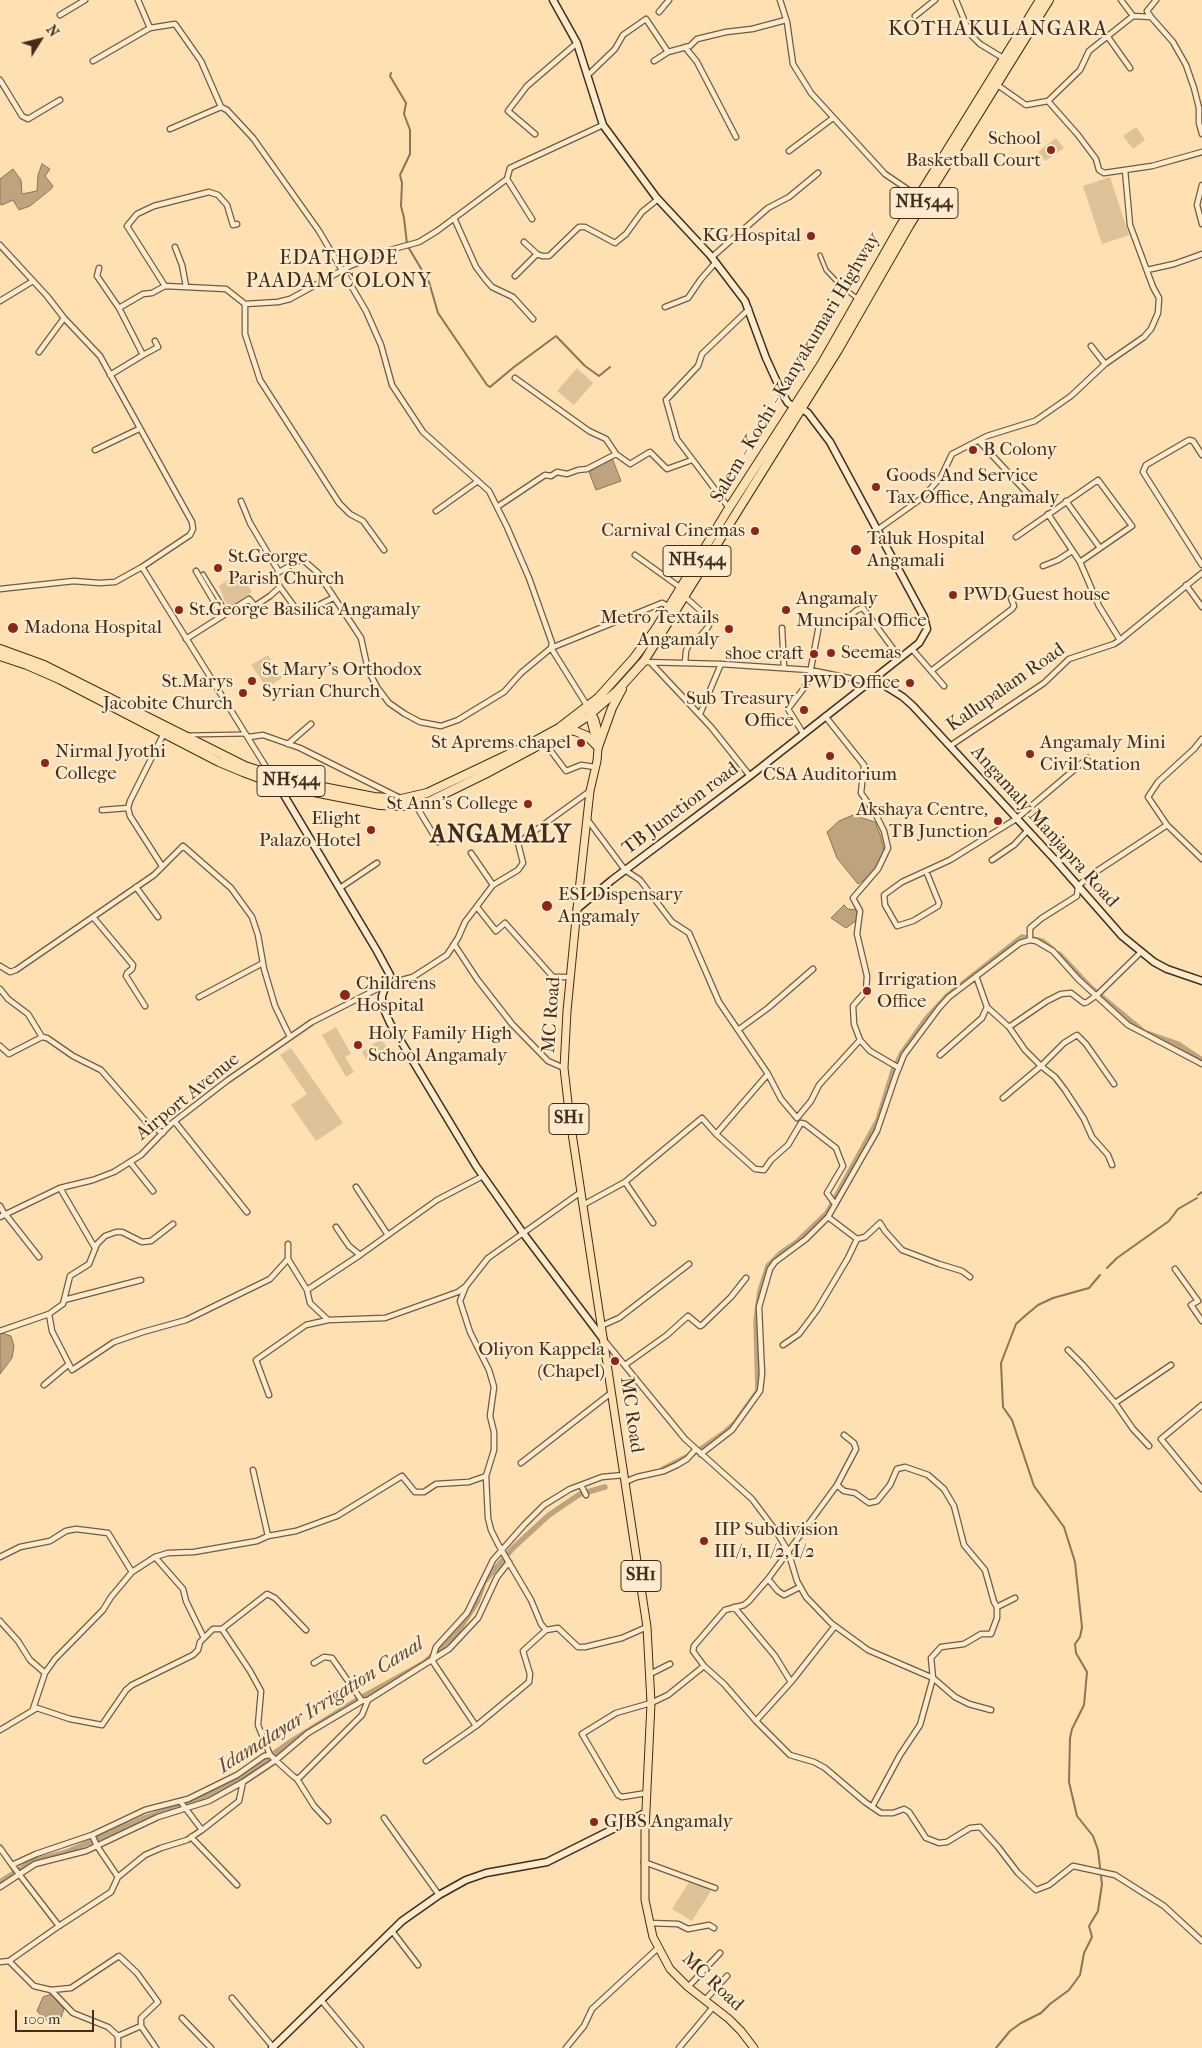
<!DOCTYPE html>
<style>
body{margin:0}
#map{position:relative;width:1202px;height:2048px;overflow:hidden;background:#fee0b2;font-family:"IM FELL French Canon",serif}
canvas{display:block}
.north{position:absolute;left:15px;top:15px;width:50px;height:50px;-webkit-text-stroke:4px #feebcd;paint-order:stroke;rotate:54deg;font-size:14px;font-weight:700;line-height:20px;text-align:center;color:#422d1c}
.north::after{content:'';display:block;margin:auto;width:18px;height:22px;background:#422d1c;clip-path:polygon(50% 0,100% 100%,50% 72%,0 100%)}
.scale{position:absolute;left:15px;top:2010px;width:79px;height:22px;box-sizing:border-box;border:2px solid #422d1c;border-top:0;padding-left:6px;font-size:15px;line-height:18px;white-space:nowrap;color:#422d1c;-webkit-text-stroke:4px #feebcd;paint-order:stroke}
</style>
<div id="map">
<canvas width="1202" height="2048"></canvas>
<div class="north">N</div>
<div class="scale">100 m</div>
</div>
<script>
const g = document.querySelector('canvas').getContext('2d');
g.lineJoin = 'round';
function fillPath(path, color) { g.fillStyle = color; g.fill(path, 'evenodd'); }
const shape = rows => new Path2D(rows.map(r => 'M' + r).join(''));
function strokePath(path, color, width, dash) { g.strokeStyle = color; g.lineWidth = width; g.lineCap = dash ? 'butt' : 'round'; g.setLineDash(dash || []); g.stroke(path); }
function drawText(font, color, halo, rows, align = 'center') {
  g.font = font + ' "IM FELL French Canon",serif'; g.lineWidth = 4.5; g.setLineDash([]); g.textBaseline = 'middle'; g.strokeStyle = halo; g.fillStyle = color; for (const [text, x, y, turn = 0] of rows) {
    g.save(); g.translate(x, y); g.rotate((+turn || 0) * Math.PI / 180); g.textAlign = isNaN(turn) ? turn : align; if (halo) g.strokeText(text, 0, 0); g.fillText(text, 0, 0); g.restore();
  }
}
fillPath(shape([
 [1136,127,1145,140,1133,149,1123,136],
 [1056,138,1064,148,1045,161,1038,152],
 [1110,177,1129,235,1102,244,1083,186],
 [577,368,593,383,574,405,557,391],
 [239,572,252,592,228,609,219,586],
 [268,655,282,678,267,688,251,665],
 [336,1027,351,1054,345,1057,354,1072,346,1077,322,1035],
 [381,1039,388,1049,368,1062,362,1052],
 [291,1048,343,1123,316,1141,291,1105,307,1094,280,1055],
 [691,1879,711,1891,692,1921,672,1909]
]), '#dec298');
const water = shape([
 [42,164,50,169,45,176,53,186,51,189,30,206,19,210,13,200,2,205,0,204,0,179,13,169,21,180,22,194,37,191,38,175,42,164],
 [612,458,621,481,596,490,589,472,612,458],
 [853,815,875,822,880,834,884,850,882,858,871,875,858,884,837,858,827,832,839,821,853,815],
 [844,905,848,909,857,910,857,920,846,928,831,918,844,905],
 [2,1333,11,1336,14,1346,12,1358,0,1374,0,1334,2,1333],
 [51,1994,64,2009,60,2020,45,2020,37,2011,43,1997,51,1994]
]);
fillPath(water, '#bea37f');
strokePath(water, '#8c7457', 1);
strokePath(shape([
 [391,73,390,76,406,103,404,114,410,130,410,154,400,175,402,183,401,206,404,218,407,244],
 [407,245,429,282,438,313,487,385,490,387,514,367,556,336,585,366,599,376,610,367],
 [1198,1195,1202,1192],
 [1107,1268,1117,1258,1169,1221,1178,1209,1197,1198],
 [996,2048,1010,2031,1021,2023,1041,2013,1050,2004,1069,1990,1080,1975,1084,1953,1092,1937,1089,1926,1098,1911,1102,1884,1098,1850,1093,1836,1077,1816,1069,1782,1070,1738,1072,1729,1084,1705,1087,1672,1076,1653,1075,1644,1080,1637,1082,1627,1075,1562,1064,1527,1034,1486,1012,1420,1003,1407,1001,1363,1016,1324,1026,1315,1038,1305,1053,1298,1089,1288,1100,1275]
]), '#8c7457', 2);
strokePath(shape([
 [1059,954,1090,987,1144,1032,1178,1044,1202,1060],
 [663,1469,698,1451,724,1433,735,1423,758,1391,756,1320,760,1291,768,1266,781,1253,797,1242,827,1213,878,1120,893,1071,902,1053,926,1019,946,997,1022,937,1042,941,1052,949],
 [0,1882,33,1861,67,1852,144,1818,190,1803,233,1783,290,1742,357,1700,424,1663,457,1633,477,1602,484,1582,513,1548,549,1515,580,1494,605,1487]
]), '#bea37f', 5.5);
const pedestrian = shape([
 [820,255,826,270,840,285,858,299],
 [203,574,227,613],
 [188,735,246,734]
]);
const minor = shape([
 [138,0,150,28,175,24,201,61,221,107,227,110,253,138,319,231,366,311,381,345,392,385,423,432,489,491,507,527,529,578,552,643,551,648,588,707],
 [780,0,787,22,793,64,811,93,885,174,919,197],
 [956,0,970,34,980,44,1003,58],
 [1121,0,1133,16,1151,17,1173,42,1186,65,1194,88,1199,108,1199,123,1202,134],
 [659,12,669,0],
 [60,15,85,0],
 [915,16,935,0],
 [1151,17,1147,11,1156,0],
 [1108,37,1130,68],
 [685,47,697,62,736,137],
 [93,61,150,28],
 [654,61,668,52,690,46,697,39,726,32,752,29,786,20],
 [587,76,615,49,623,35,646,19,668,52],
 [0,80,22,116,28,119,60,100],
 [996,84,1026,105,1048,101,1078,135,1096,159,1099,170,1104,173,1152,166,1202,152],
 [1048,101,1080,70,1089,51,1133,16],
 [170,129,221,107],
 [535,134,508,111,527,86,577,43],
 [789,151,833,118],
 [507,179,532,219],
 [1202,185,1197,205,1202,224],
 [454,218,476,267,485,279,492,287,513,297,533,319],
 [524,242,537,254,542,256,549,256,579,227,585,227,615,243,626,234,642,212,658,199],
 [0,245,47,296,64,318,100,356,192,522,193,529,190,535,142,567],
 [175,247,182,265,186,286],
 [712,257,768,208,789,197,818,173],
 [99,268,97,276,119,308],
 [1147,270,1174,264,1202,254],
 [515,276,537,254],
 [165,286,226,289,245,304,278,302,290,299,350,266,390,250,419,242,437,231,507,179,510,168,603,125],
 [0,301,33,281],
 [245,304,245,334,260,380,339,503,350,514,363,521,384,550],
 [665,307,688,298,701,279,716,262],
 [1091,346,1105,364],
 [39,352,64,318],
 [143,355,158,347,155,341],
 [110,375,143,355,119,308,143,294,152,293,165,286,127,226,137,214,154,206,209,192,218,195,227,205,233,225,237,224],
 [515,378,589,431,606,439,616,454],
 [979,441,1028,494],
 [95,450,139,429],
 [1202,455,1193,441,1189,440,1146,465,1143,472,1202,565],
 [241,501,250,523,279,572,302,559,318,573,361,638,368,670,377,687,389,703,405,714,420,722,441,726,458,720,504,692,521,673,551,648,662,603,670,607],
 [1066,501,1100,548],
 [497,507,545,475,551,476,557,472,567,474,578,470,587,469,616,454,630,464,650,452,667,469,692,460],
 [729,508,677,439,666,400,698,366,702,354,749,309],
 [436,511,478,481],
 [1048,514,1080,562,1099,606,1120,640],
 [877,530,922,498,941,477,952,454,987,436,1035,421,1071,396,1105,364,1144,337,1151,329,1158,313,1159,298,1153,287,1130,225,1125,170],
 [1016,537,1098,480,1132,526,1080,562],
 [635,555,681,588],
 [1043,566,1058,560,1072,551],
 [196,571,222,615],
 [1186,585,1202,607],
 [280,587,294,606,301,610,307,611,333,598],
 [0,589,74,581,99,583,115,582,142,567,271,775],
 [684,596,711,620,708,627,698,639,691,639,686,651,685,663],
 [845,620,857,610,863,608,900,658],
 [782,628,784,668],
 [186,639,249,599,255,606,270,596,280,587,273,577,279,572],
 [912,649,944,686],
 [642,662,721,664,810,670,868,682],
 [652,664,711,727,750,776],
 [931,671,1012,609,1014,606,1011,598],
 [700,714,721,664],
 [825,716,864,765,861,793,875,813,884,831,888,848,878,869,853,898,860,911,857,934,867,976,866,991,853,1006,854,1024,860,1040,870,1051,899,1068],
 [803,733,788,709,804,688,809,679,819,625],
 [249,737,263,735,300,748,398,797],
 [1202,739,1194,749,1158,782,1148,797,1167,825,1202,859],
 [545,743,566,771,581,765,595,767],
 [288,744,311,724],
 [950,746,1044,683,1069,659,1114,644,1120,640,1202,573],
 [415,804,438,842],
 [102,810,128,808],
 [587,819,625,870,640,880,672,922,689,933,719,1002,768,1074,716,1134,755,1169,764,1170,771,1160,788,1145,801,1123,805,1124,836,1148,843,1166,827,1193,835,1204],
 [471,853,493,885],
 [992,860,1014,845,1027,831],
 [162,866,130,816,128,808,130,801,164,733],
 [926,871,939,903,938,906,913,921,897,926,885,905,884,895,902,882,950,860,1016,819,1088,758],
 [136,887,158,917],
 [340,888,377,863],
 [477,907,496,931,505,923,553,977,570,977],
 [93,917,133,965,132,969,127,973,126,976,145,1006],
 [1030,940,1030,928,1042,918,1077,896,1078,886,1091,875,1167,825],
 [454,944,477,979,512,1024,548,1061,564,1068],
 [0,966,10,972,16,970,154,875,183,846,231,888,252,917,258,935,264,969,275,1006,290,1037],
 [976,976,987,1007,1009,1027,1025,1050,1041,1066,1064,1043,1077,1035,1086,1044,1114,1084],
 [0,989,8,999,28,1014,42,1037],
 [199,997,263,963],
 [1009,1027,1047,1001,1061,994,1071,993,1084,1003,1087,1002,1097,995,1141,952],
 [738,1030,768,1008,813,969],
 [0,1046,9,1054,42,1037,47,1038,73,1056,101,1070,148,1124,163,1133],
 [940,1055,982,1018,987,1007],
 [768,1074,781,1099,797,1118],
 [1003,1098,1041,1066,1055,1077,1065,1090,1084,1119,1092,1137,1108,1155,1112,1165],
 [797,1118,811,1101,819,1085,860,1040],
 [175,1122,247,1212],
 [130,1162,153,1191],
 [625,1182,653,1223],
 [356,1187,388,1235],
 [60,1188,95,1248],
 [583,1205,625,1182,702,1118,716,1134],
 [0,1206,5,1215],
 [6,1215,39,1257],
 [0,1217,60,1188,93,1180,114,1172,141,1155,171,1124,228,1080,312,1022,387,984,413,977,447,955,458,938,465,922,493,885,518,870,523,863,518,843,590,791],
 [828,1217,857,1239,865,1237,880,1223,885,1231,902,1250,939,1264,962,1271,970,1277],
 [173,1224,151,1241,142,1242,122,1232,116,1232,105,1236,97,1244,89,1264,70,1276,63,1304,49,1314,52,1331,72,1370,114,1342,143,1332,186,1320,270,1279,288,1259,288,1244],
 [336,1227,349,1246,360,1255,437,1200,483,1176],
 [288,1259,307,1290,310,1303,328,1320,385,1318,458,1292,466,1286,488,1258,581,1192],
 [1175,1269,1198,1301,1191,1305,1202,1321],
 [466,1286,460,1301,470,1332,489,1370,494,1387,490,1416,494,1432,494,1450,486,1476,488,1518,491,1530,498,1544,531,1600,541,1624,546,1630,558,1628,578,1647,585,1647,622,1638,647,1627],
 [307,1290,360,1255],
 [64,1300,141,1280],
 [601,1326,619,1318,689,1264],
 [0,1331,49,1314],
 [604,1340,685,1439,752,1499,776,1531,788,1551,797,1581,806,1597,831,1623,868,1650,933,1678],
 [783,1345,799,1334,817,1310,848,1258,857,1239],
 [1068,1350,1083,1365,1115,1403,1133,1429,1149,1446],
 [625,1365,667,1335,688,1316,700,1326,702,1325,731,1297,746,1278],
 [44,1385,69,1364],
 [269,1395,256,1360,306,1325,328,1320],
 [1115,1403,1171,1365],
 [1202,1405,1161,1439,1202,1489],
 [844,1435,854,1443,856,1449,837,1485,844,1491,855,1493,869,1503,877,1501,890,1485,897,1469,905,1467,928,1475,944,1489,954,1506,964,1545,985,1570,994,1602,997,1607],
 [701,1454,732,1430,760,1391,762,1374,759,1307,770,1269,775,1262,806,1239,828,1217,877,1131,896,1075,904,1055,939,1008,949,997,1020,943,1030,940,1036,941,1053,951,1078,979,1128,1025,1202,1064],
 [521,1463,611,1393],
 [253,1470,268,1536],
 [625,1482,637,1477,664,1471,677,1465,687,1459,695,1450],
 [581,1485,586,1495],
 [0,1557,20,1547,50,1541,66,1531,76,1529,108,1533,132,1572],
 [155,1557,183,1589,186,1601,204,1638],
 [768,1579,837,1485],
 [734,1607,775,1656,791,1682],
 [0,1621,18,1641,30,1660,45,1673,33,1709],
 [222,1629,250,1671,261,1691,258,1725,270,1755,293,1776,297,1779,300,1777,362,1715,368,1700],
 [314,1663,324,1657,332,1658,362,1701],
 [704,1666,693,1651,694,1646,725,1610,744,1605,749,1601,768,1579,778,1591,784,1595,800,1587],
 [45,1673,55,1659,103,1610,111,1597,132,1572,155,1557,168,1553,194,1552,257,1541,268,1536,296,1531,337,1516,402,1476,415,1492,424,1492,436,1484,469,1482,486,1476],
 [650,1674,670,1664],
 [933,1678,931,1658,941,1647,964,1644,981,1634,991,1634,997,1618,997,1607,1015,1598],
 [756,1721,791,1682,835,1626],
 [476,1726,435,1665,432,1660,436,1647,467,1613,493,1560,524,1525,544,1505,570,1489,602,1477,624,1475],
 [0,1730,37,1708,70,1719,102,1725,126,1690,132,1685,193,1655,198,1650,200,1642,213,1629,222,1629,267,1594,275,1598,306,1630],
 [426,1761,476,1726,529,1682,530,1674,523,1651,546,1630],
 [297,1779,314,1806,328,1821],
 [647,1793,622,1797,618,1795,582,1734,616,1713,651,1703,668,1695,704,1666,724,1684,756,1721,790,1755,814,1762,825,1768,865,1802,881,1813,893,1813,904,1809,909,1812,926,1838,939,1843,947,1842,970,1828,980,1827,998,1847,1018,1873,1036,1890,1049,1885,1073,1866,1115,1875,1164,1906,1202,1941],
 [872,1807,900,1755,920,1725,933,1678,955,1697,969,1704,991,1710],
 [384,1818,439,1895],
 [202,1830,239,1801,243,1782],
 [92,1835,97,1846,118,1877],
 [191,1837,237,1885],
 [0,1848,12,1865,36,1854,92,1835,145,1810,188,1799,237,1775,264,1756,270,1755],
 [644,1862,715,1888],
 [12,1865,59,1926,9,1961,34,1986,51,1990,71,1988,119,1956,137,1973,158,2002,141,2018,141,2026,156,2048],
 [0,1887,35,1864,86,1851,158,1817,209,1801,243,1782,276,1760,308,1733,362,1701,368,1700,449,1649,478,1618,497,1577,509,1562],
 [649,1923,678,1924,688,1929,709,1925,714,1928],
 [59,1926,111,1892,118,1877,145,1855,161,1848,187,1840,202,1830,180,1801],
 [392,1931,418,1965],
 [0,1962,9,1961],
 [688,1987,720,1953],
 [51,1990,73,2013,108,2027,118,2036,141,2026],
 [232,1998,273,2047],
 [321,2000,361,2048],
 [705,2000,727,1976],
 [182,2018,211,2048],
 [118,2048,118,2036],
 [566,2048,584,2026,592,2009,658,1948],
 [679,2048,714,2006]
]);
const secondary = shape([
 [553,0,577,43,603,125,656,197,710,255,745,301,766,358,782,393,788,403,793,406,801,408,808,413,830,442,924,617,927,629,919,643,909,651,750,776,612,880,577,909],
 [874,679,903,697,913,706,1057,862,1122,936,1154,962,1167,969,1202,981],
 [278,785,377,951,390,975,382,996,382,1005,390,1023,476,1166,523,1233,603,1339],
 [272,2048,402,1921,439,1895,466,1880,486,1873,547,1862,645,1813]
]);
const primary = shape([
 [589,709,595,720,599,736,597,761,590,791,577,909,567,1011,564,1068,570,1120,647,1627,651,1703,645,1831,645,1900,653,1937,670,1969,688,1987,729,2019,741,2031,754,2048],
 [591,721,597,745]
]);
const trunk = shape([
 [0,649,44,665,245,766,292,781,374,797,401,799,427,793,528,745,559,728,598,698,634,658,655,630,729,508,821,365,901,225,1040,0],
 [0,656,27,665,59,679,219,762,243,772,278,785,380,805,405,806,428,802,485,774,567,730,588,716,617,691,644,661,838,350,909,226,1049,0],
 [567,730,575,731,587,736,598,747,612,708,622,689]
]);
strokePath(pedestrian, '#715a42', 5.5);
strokePath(minor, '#715a42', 7);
strokePath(secondary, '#422d1c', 9);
strokePath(primary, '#422d1c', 9);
strokePath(trunk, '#422d1c', 10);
strokePath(pedestrian, '#feebcd', 3);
strokePath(minor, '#feebcd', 4.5);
strokePath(secondary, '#feebcd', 6);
strokePath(primary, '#fee0b2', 7);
strokePath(trunk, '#fee0b2', 8);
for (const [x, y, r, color] of [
 [1051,150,5,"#8f2418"],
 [811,236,5,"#8f2418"],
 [973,450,5,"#8f2418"],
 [876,487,5,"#8f2418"],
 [755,531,5,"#8f2418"],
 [856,550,6,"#8f2418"],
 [218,568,5,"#8f2418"],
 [953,595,5,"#8f2418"],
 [179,610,5,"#8f2418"],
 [786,610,5,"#8f2418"],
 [13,628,6,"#8f2418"],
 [729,629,5,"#8f2418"],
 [831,653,5,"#8f2418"],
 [814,654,5,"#8f2418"],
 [252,681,5,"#8f2418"],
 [910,683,5,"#8f2418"],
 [243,693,5,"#8f2418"],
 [804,710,5,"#8f2418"],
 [581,743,5,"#8f2418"],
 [1030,754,5,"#8f2418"],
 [830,756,5,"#8f2418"],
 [45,763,5,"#8f2418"],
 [528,804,5,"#8f2418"],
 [998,821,5,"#8f2418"],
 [371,830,5,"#8f2418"],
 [547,906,6,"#8f2418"],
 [867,991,5,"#8f2418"],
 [345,995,6,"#8f2418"],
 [358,1045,5,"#8f2418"],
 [615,1361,5,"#8f2418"],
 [704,1541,5,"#8f2418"],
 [594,1822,5,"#8f2418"]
]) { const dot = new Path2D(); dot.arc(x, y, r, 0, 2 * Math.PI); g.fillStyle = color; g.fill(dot); strokePath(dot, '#feebcd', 2); }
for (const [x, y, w] of [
 [924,203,68],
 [697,561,68],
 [291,781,68],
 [569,1119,40],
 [641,1576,40]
]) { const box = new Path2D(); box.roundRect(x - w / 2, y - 15.5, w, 31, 4); g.fillStyle = '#feebcd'; g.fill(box); strokePath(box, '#422d1c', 1); }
drawText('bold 18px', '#422d1c', null, [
 ["NH544",924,203],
 ["NH544",697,561],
 ["NH544",291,781],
 ["SH1",569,1119],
 ["SH1",641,1576]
]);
drawText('19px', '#422d1c', '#feebcd', [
 ["School",1041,139,"right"],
 ["Basketball Court",1041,161,"right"],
 ["KG Hospital",801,236,"right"],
 ["B Colony",983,450],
 ["Goods And Service",886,476],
 ["Tax Office, Angamaly",886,498],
 ["Carnival Cinemas",745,531,"right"],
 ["Taluk Hospital",867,539],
 ["Angamali",867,561],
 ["St.George",228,557],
 ["Parish Church",228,579],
 ["PWD Guest house",963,595],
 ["Angamaly",796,599],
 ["Muncipal Office",796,621],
 ["St.George Basilica Angamaly",189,610],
 ["Metro Textails",719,618,"right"],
 ["Angamaly",719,640,"right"],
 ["Madona Hospital",24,628],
 ["Seemas",841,653],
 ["shoe craft",804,654,"right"],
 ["St Mary's Orthodox",262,670],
 ["Syrian Church",262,692],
 ["St.Marys",233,682,"right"],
 ["Jacobite Church",233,704,"right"],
 ["PWD Office",900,683,"right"],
 ["Sub Treasury",794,699,"right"],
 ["Office",794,721,"right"],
 ["St Aprems chapel",571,743,"right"],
 ["Angamaly Mini",1040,743],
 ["Civil Station",1040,765],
 ["Nirmal Jyothi",55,752],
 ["College",55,774],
 ["CSA Auditorium",830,775,"center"],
 ["St Ann's College",518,804,"right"],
 ["Akshaya Centre,",988,810,"right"],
 ["TB Junction",988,832,"right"],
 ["Elight",361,819,"right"],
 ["Palazo Hotel",361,841,"right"],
 ["ESI Dispensary",558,895],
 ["Angamaly",558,917],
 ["Irrigation",877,980],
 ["Office",877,1002],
 ["Childrens",356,984],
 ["Hospital",356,1006],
 ["Holy Family High",368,1034],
 ["School Angamaly",368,1056],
 ["Oliyon Kappela",605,1350,"right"],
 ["(Chapel)",605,1372,"right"],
 ["IIP Subdivision",714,1530],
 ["III/1, II/2, I/2",714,1552],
 ["GJBS Angamaly",604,1822]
], 'left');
drawText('19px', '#422d1c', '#feebcd', [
 ["Salem - Kochi - Kanyakumari Highway",796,368,-59],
 ["Kallupalam Road",1006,688,-35],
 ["TB Junction road",681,809,-37],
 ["Angamaly Manjapra Road",1044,827,48],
 ["MC Road",552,1015,-86],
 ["Airport Avenue",188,1097,-39],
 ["MC Road",631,1415,82],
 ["MC Road",712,1982,43]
]);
g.letterSpacing = '1px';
drawText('20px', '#422d1c', '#feebcd', [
 ["EDATHODE",339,259],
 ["PAADAM COLONY",339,282]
]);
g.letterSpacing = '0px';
drawText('italic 20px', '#614a35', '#feebcd', [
 ["Idamalayar Irrigation Canal",321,1706,-32]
]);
g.letterSpacing = '1px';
drawText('21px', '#422d1c', '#feebcd', [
 ["KOTHAKULANGARA",998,30]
]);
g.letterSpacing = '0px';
g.letterSpacing = '1px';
drawText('bold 24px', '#422d1c', '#feebcd', [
 ["ANGAMALY",501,836]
]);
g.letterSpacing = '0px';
</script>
